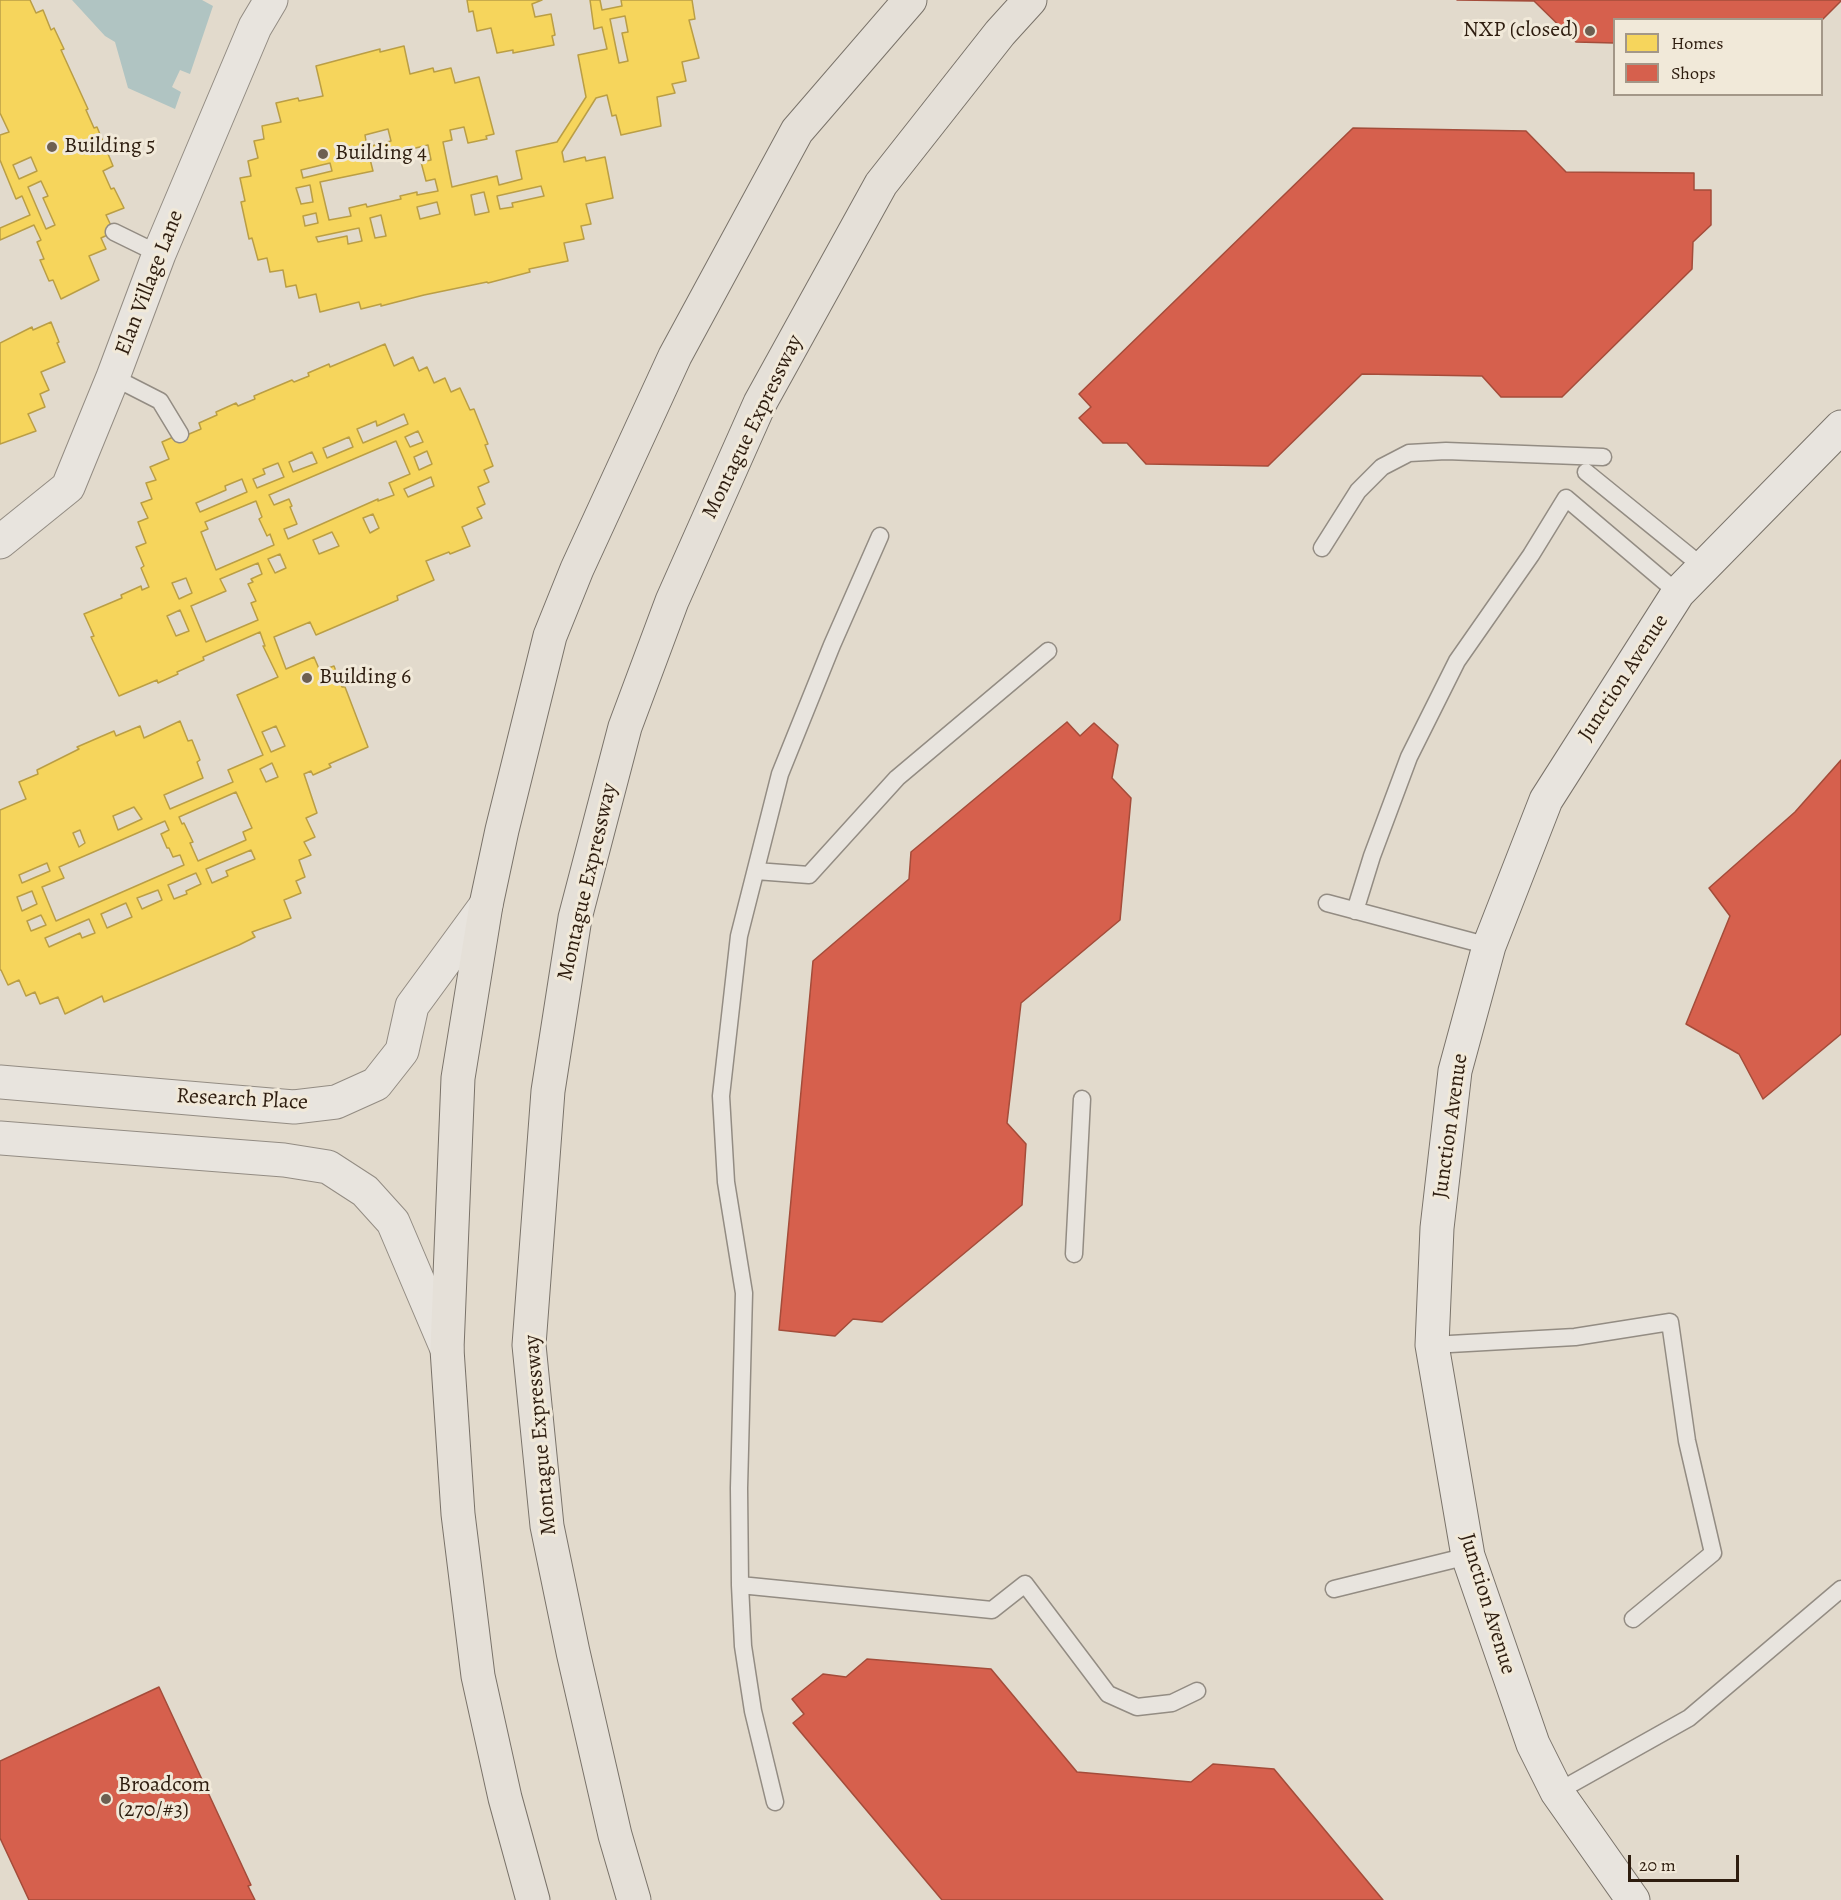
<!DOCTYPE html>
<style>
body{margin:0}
#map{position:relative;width:1841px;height:1900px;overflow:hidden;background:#e2dacc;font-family:Alegreya,serif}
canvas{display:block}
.legend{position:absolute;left:1613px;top:18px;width:210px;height:78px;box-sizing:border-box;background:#f1e9d9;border:2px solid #a39788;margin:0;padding:8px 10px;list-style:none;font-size:18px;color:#2e1d0f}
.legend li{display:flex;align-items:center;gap:12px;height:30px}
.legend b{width:30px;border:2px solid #a39788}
.scale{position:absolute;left:1628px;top:1855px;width:111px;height:27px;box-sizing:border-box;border:3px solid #2e1d0f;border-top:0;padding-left:8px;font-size:18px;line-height:21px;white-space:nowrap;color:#2e1d0f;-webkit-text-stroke:4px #f1e9d9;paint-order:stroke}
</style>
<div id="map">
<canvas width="1841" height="1900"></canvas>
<ul class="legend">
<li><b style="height:16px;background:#f6d55c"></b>Homes</li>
<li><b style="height:16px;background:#d6604d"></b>Shops</li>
</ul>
<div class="scale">20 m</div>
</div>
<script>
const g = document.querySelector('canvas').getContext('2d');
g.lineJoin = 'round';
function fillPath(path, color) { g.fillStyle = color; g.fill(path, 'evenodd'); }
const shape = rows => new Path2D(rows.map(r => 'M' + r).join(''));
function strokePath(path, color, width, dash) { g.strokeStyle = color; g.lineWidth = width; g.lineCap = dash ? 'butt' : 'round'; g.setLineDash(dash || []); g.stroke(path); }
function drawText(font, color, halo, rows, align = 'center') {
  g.font = font + ' Alegreya,serif'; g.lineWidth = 6; g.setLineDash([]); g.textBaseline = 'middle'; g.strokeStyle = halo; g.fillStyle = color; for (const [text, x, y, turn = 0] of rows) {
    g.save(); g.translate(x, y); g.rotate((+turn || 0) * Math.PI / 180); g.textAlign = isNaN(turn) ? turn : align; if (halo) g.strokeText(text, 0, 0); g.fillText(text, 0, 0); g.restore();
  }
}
fillPath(shape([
 [72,0,202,0,213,6,190,74,180,70,172,87,181,92,175,109,128,88,115,42,105,36]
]), '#b0c4c2');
const homes = shape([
 [0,0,30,0,36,13,43,10,51,30,54,28,64,49,61,50,88,109,86,110,94,128,97,127,113,166,103,171,111,189,114,188,124,208,106,215,114,232,101,238,106,249,89,256,99,280,61,299,53,280,49,281,40,260,44,259,37,242,41,240,34,225,0,240,0,228,30,215,22,196,16,199,0,160,0,135,9,132,0,113,0,0],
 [31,157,37,171,19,179,13,165,31,157],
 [41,181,48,196,43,198,55,225,46,229,28,187,41,181],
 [467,0,542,0,532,4,535,17,551,14,555,35,552,36,554,45,513,53,513,50,497,53,491,28,477,31,473,11,469,12,467,0],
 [590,0,600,0,602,10,622,6,621,0,692,0,695,19,689,20,699,58,682,62,686,81,672,84,675,93,657,97,661,126,621,135,616,115,612,116,607,95,596,98,562,152,564,162,585,157,586,161,605,157,613,198,586,204,591,224,581,226,584,239,564,243,568,261,529,269,530,272,488,283,487,282,424,295,381,306,381,304,361,309,359,302,320,312,316,294,299,298,296,285,286,287,283,270,270,272,267,258,258,260,252,238,249,239,241,202,245,201,240,178,251,176,248,161,258,158,254,141,264,139,262,126,281,122,276,103,298,98,299,101,323,96,316,66,380,49,380,52,404,46,410,74,433,68,434,72,451,68,455,83,479,77,494,134,486,136,487,139,468,143,464,127,450,130,452,140,443,142,452,187,497,176,499,185,522,179,516,151,557,142,586,97,578,55,607,49,602,27,594,29,590,0],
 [625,16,628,32,622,33,628,61,619,63,610,19,625,16],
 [388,129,391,141,367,147,365,135,388,129],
 [428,145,431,160,421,162,426,181,435,179,438,191,417,195,417,192,400,196,401,199,367,207,366,204,349,208,351,216,329,220,320,182,373,171,370,159,428,145],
 [330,163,332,171,303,178,301,170,330,163],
 [310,185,313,202,301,204,296,188,310,185],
 [541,186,544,196,512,203,513,207,500,209,497,196,541,186],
 [484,192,489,212,475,215,471,195,484,192],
 [437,202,440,214,420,219,417,207,437,202],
 [316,213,318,223,305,226,303,216,316,213],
 [381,215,386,236,375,238,370,218,381,215],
 [359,228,362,241,348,244,347,236,318,242,316,237,359,228],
 [51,322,59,342,57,343,65,362,41,372,49,390,40,394,45,407,28,414,36,431,0,444,0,343,32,327,33,330,51,322],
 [385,344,394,366,413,357,419,371,427,367,434,383,445,378,451,392,460,388,470,410,474,409,488,444,485,445,493,466,484,470,489,482,478,487,485,504,477,508,482,518,462,527,470,546,450,554,449,552,426,561,434,580,397,596,398,600,316,635,310,622,274,637,286,669,314,657,320,671,334,666,342,687,345,687,368,747,329,764,331,767,313,775,311,771,304,774,317,813,306,818,315,837,304,842,311,855,299,860,305,877,296,881,301,893,284,900,291,918,252,932,255,937,239,945,104,1002,102,996,65,1014,58,997,40,1004,35,992,26,996,19,980,8,985,1,970,0,970,0,810,26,799,19,782,38,774,37,770,79,749,77,747,114,731,116,736,140,726,144,738,180,721,188,741,192,740,200,760,197,762,203,778,164,795,170,809,233,782,228,770,263,755,237,695,278,677,263,646,265,646,260,632,203,657,204,660,177,672,178,674,158,683,157,680,119,696,91,637,94,636,84,614,122,598,121,595,141,586,142,590,149,587,141,568,144,566,136,547,146,543,138,522,148,518,141,503,152,499,146,483,156,480,150,467,169,459,162,442,180,434,182,437,201,429,199,423,217,415,216,412,236,403,238,406,255,399,254,396,292,380,294,382,309,376,308,373,329,364,330,367,385,344],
 [404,414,408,424,363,443,357,429,376,421,377,426,404,414],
 [418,431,423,442,410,447,405,437,418,431],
 [349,437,353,447,327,458,323,448,349,437],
 [396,441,410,474,389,483,394,495,378,501,378,499,288,539,284,529,297,524,290,507,292,506,289,499,274,505,269,495,396,441],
 [427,451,432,464,419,470,414,457,427,451],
 [312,452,317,463,293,472,289,462,312,452],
 [278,463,284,477,257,488,253,479,265,474,263,469,278,463],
 [431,477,434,486,408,497,404,489,431,477],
 [242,479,247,492,200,512,196,503,226,490,225,486,242,479],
 [256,501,262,517,259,519,267,536,270,534,274,545,216,570,201,532,208,529,205,522,256,501],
 [373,514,379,528,370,533,363,518,373,514],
 [332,532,339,546,319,554,313,540,332,532],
 [280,554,286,568,275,573,268,559,280,554],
 [258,563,262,574,251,579,253,582,248,584,256,601,251,603,258,620,206,642,191,606,226,591,220,579,258,563],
 [186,578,192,593,179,599,172,583,186,578],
 [180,610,189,631,176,636,167,616,180,610],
 [276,726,285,746,271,752,262,732,276,726],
 [272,763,278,777,266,782,260,769,272,763],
 [236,792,252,828,243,832,246,840,198,861,190,843,193,842,184,823,182,824,179,817,236,792],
 [134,807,142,819,118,830,113,816,134,807],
 [165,821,169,830,161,834,167,848,169,848,173,857,180,855,184,865,56,921,42,887,64,878,59,867,165,821],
 [80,830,85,843,79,847,73,833,80,830],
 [251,850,255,859,226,871,228,876,212,883,206,869,251,850],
 [47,863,50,871,22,883,19,875,47,863],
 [196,873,201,884,186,891,187,894,174,899,168,885,196,873],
 [158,890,162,900,142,909,137,898,158,890],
 [32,891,37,904,22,911,17,897,32,891],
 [126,903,132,917,107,928,101,914,126,903],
 [41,915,46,925,31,931,27,921,41,915],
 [89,919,95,933,82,938,80,933,49,947,45,938,89,919]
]);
fillPath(homes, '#f6d55c');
strokePath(homes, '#ba9e45', 1.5);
const shops = shape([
 [1457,0,1841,0,1841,1,1822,20,1614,20,1614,43,1576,42,1534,1,1457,0],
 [1353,128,1526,131,1566,172,1694,173,1694,190,1711,190,1711,225,1693,242,1692,269,1562,397,1501,397,1482,376,1362,374,1268,466,1146,464,1127,443,1103,443,1079,418,1091,407,1079,394,1353,128],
 [1067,722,1080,736,1094,723,1118,745,1112,778,1131,798,1120,920,1021,1003,1007,1123,1026,1144,1022,1205,882,1322,853,1319,835,1336,779,1330,813,961,909,879,911,852,1067,722],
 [1841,760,1841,1034,1763,1099,1739,1054,1686,1024,1730,916,1709,888,1795,812,1841,760],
 [867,1659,991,1669,1077,1772,1191,1782,1213,1764,1274,1769,1383,1900,942,1900,793,1723,804,1714,792,1699,823,1674,846,1677,867,1659],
 [159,1687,251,1885,248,1886,255,1900,29,1900,0,1838,0,1761,159,1687]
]);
fillPath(shops, '#d6604d');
strokePath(shops, '#a44c3a', 1.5);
const service = shape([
 [114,232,159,254],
 [113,377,160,401,180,434],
 [1586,472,1703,567],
 [1322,548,1358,491,1382,467,1409,453,1446,451,1603,457],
 [756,871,809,875,897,778,1048,651],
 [1327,903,1489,946],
 [1355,911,1372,856,1409,757,1457,661,1531,555,1566,498,1678,593],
 [1074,1254,1082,1099],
 [1432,1345,1575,1337,1670,1322,1687,1441,1713,1553,1633,1619],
 [740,1585,992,1610,1025,1584,1108,1694,1137,1707,1172,1703,1197,1691],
 [1334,1589,1468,1556],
 [1557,1792,1689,1718,1841,1589],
 [775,1802,753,1711,743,1646,740,1585,739,1488,744,1293,726,1182,721,1096,739,936,780,774,832,645,880,536]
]);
const minor = shape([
 [0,542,68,487,113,377,159,254,255,27,271,0]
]);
const tertiary = shape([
 [0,1082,294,1107,336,1102,376,1084,402,1051,412,1006,486,905],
 [0,1138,284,1160,328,1167,365,1191,393,1222,447,1349]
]);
const secondary = shape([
 [1633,1900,1557,1792,1533,1744,1468,1556,1432,1345,1437,1228,1455,1071,1489,946,1546,800,1678,593,1841,427]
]);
const trunk = shape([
 [533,1900,505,1798,478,1676,458,1514,447,1349,458,1078,486,905,502,830,550,636,577,569,675,356,797,131,910,0],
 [634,1900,615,1835,573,1652,547,1526,529,1345,548,1091,575,918,625,727,672,601,760,403,881,184,1000,33,1030,0]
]);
strokePath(service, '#938c83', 19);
strokePath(minor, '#938c83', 35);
strokePath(tertiary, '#938c83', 35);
strokePath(secondary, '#7a736a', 35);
strokePath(trunk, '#7a736a', 35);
strokePath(service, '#e8e4de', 16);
strokePath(minor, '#e8e4de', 33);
strokePath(tertiary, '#e8e4de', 33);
strokePath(secondary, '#e8e4de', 33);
strokePath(trunk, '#e5e0d8', 33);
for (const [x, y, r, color] of [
 [1590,31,6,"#6d5f51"],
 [52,147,6,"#6d5f51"],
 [323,154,6,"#6d5f51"],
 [307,678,6,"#6d5f51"],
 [106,1799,6,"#6d5f51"]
]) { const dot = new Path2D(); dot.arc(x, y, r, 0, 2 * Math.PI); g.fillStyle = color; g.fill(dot); strokePath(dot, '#f1e9d9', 2); }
drawText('22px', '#2e1d0f', '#f1e9d9', [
 ["NXP (closed)",1578,31,"right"],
 ["Building 5",64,147],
 ["Building 4",335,154],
 ["Building 6",319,678],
 ["Broadcom",118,1786],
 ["(270/#3)",118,1811]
], 'left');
drawText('22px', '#2e1d0f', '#f1e9d9', [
 ["Elan Village Lane",150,283,-69],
 ["Montague Expressway",753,427,-64],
 ["Junction Avenue",1624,678,-57],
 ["Montague Expressway",588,882,-77],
 ["Research Place",242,1100,3],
 ["Junction Avenue",1451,1126,-82],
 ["Montague Expressway",541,1435,-95],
 ["Junction Avenue",1487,1604,73]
]);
</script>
